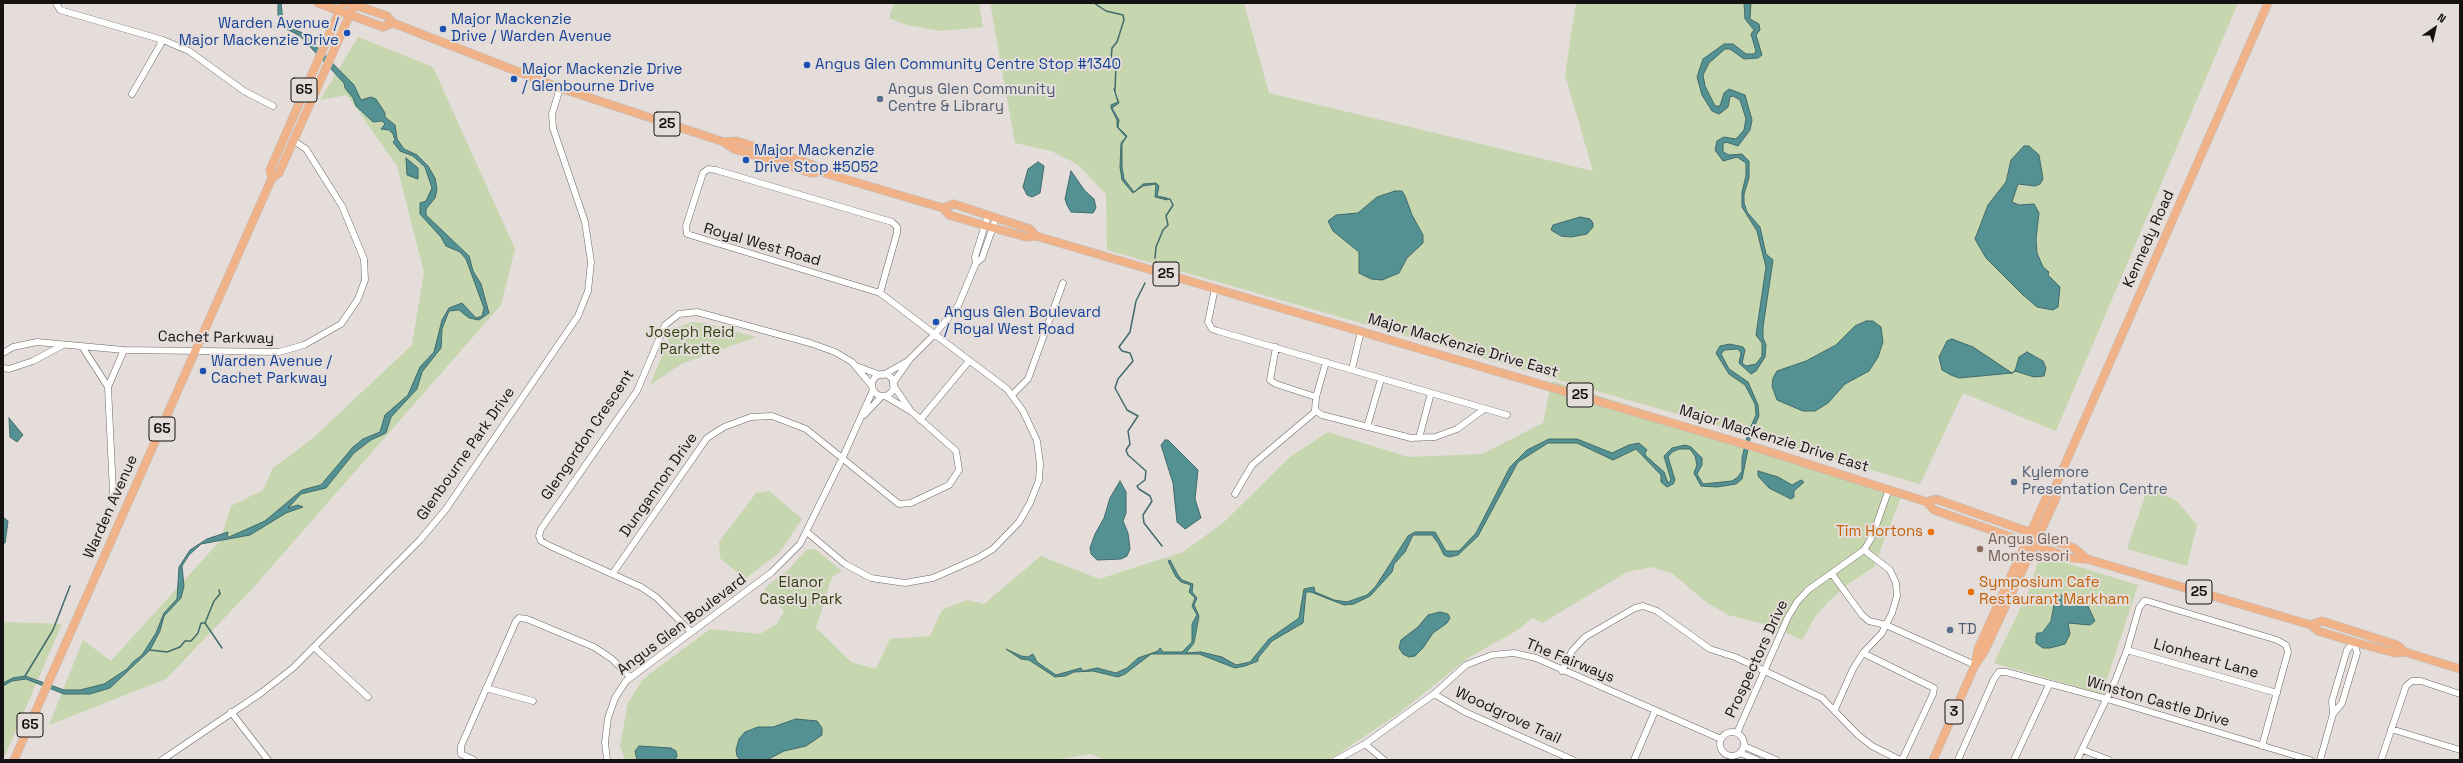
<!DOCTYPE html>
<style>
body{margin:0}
#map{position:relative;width:2463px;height:763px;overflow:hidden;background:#e4ddda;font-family:"Space Grotesk",sans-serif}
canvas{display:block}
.frame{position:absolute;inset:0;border:4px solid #151312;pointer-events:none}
.north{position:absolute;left:2415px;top:8px;width:40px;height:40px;-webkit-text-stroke:3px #e4ddda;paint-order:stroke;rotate:34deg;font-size:11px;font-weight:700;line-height:16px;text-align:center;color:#151312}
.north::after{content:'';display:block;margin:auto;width:14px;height:18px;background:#151312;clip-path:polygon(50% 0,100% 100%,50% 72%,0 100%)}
</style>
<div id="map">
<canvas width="2463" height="763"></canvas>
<div class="frame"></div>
<div class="north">N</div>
</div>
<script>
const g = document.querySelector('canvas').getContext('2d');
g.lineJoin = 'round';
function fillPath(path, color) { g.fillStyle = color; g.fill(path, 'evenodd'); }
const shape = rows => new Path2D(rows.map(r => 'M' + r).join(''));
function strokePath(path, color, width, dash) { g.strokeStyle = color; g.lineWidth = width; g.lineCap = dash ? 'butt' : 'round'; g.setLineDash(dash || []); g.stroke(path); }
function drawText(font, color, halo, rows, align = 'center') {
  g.font = font + ' "Space Grotesk",sans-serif'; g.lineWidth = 4; g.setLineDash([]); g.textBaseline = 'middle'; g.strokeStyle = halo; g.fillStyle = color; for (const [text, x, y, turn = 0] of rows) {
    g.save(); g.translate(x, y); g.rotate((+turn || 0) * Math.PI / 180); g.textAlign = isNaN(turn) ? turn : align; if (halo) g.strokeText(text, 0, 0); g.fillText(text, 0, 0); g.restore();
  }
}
fillPath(shape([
 [894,3,979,3,983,27,941,31,907,25,889,18],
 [990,3,1244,3,1269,93,1593,171,1565,75,1576,3,2238,3,2056,431,1963,393,1920,484,1107,250,1106,194,1077,164,1051,151,1015,143],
 [358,37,433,67,515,249,501,305,252,589,166,679,49,725,83,640,111,661,220,541,231,506,263,490,273,468,312,439,412,345,424,272,397,166,347,95,320,100],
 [692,322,704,323,756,337,681,364,650,385,671,335,678,327],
 [1552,381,1903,492,1874,567,1848,584,1828,602,1815,617,1802,640,1772,626,1728,615,1706,602,1673,574,1652,567,1627,572,1542,623,1532,618,1518,630,1468,658,1398,714,1329,760,1106,760,1091,754,1054,760,625,760,620,746,628,703,643,679,710,629,760,634,777,624,784,611,764,589,790,568,806,550,815,549,842,571,832,577,816,628,851,662,876,669,890,639,930,636,942,610,967,600,984,604,1041,556,1099,579,1183,552,1223,523,1290,457,1328,432,1408,457,1482,454,1543,423],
 [769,491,802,519,780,552,745,579,720,558,719,542,756,493],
 [2146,493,2161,493,2177,501,2197,525,2187,566,2127,549],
 [2046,557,2138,585,2102,694,1994,663,2031,586,2037,564],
 [3,622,62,624,3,760]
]), '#c6d6ae');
const water = shape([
 [278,3,281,3,283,21,290,28,303,33,354,85,361,100,371,97,376,99,385,113,385,117,395,125,397,139,404,149,417,155,428,166,435,178,437,189,435,198,426,209,426,215,469,256,473,271,481,284,489,313,479,320,469,318,459,310,449,311,442,329,441,348,422,372,417,389,391,417,386,433,371,440,354,453,326,488,301,494,288,508,298,505,303,507,286,513,250,535,201,544,189,555,182,566,184,586,181,598,164,616,160,631,150,650,110,688,90,694,64,694,26,679,12,681,3,686,3,683,13,678,25,676,64,690,80,690,104,684,127,669,133,662,142,655,156,633,164,613,177,599,179,567,190,550,207,539,228,532,227,537,229,537,265,521,302,490,321,485,353,447,363,439,380,432,385,415,408,395,420,367,434,352,442,320,449,308,462,303,476,318,482,316,484,308,466,259,460,252,446,246,441,237,420,214,420,203,426,201,432,188,425,167,413,156,400,151,393,142,395,140,393,134,389,130,381,129,385,124,382,121,373,122,356,106,353,98,345,88,344,83,300,36,283,27,278,15,278,3],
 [1744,3,1751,3,1750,19,1759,24,1760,30,1756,35,1762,55,1758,58,1744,59,1730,49,1725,49,1709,63,1703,75,1705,86,1715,106,1720,106,1724,93,1729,89,1745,95,1752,120,1750,130,1738,146,1726,142,1723,144,1723,152,1729,155,1742,154,1749,161,1749,178,1744,194,1744,203,1747,212,1760,227,1766,254,1773,260,1763,327,1763,338,1766,345,1765,357,1756,371,1751,374,1739,363,1741,353,1738,349,1724,350,1721,354,1729,369,1748,382,1758,405,1759,416,1751,434,1742,479,1736,484,1717,487,1701,486,1694,473,1697,465,1695,456,1690,449,1679,449,1672,452,1668,457,1675,480,1673,484,1667,487,1661,482,1661,475,1636,449,1613,460,1577,443,1548,443,1518,462,1478,536,1458,555,1449,557,1444,555,1438,543,1432,535,1413,535,1405,552,1394,564,1392,572,1370,596,1354,604,1344,605,1311,592,1306,592,1303,623,1272,641,1258,658,1258,661,1245,666,1235,668,1199,654,1151,654,1125,674,1118,677,1093,671,1074,672,1065,676,1055,677,1029,660,1021,659,1006,649,1021,656,1028,657,1033,654,1037,662,1056,675,1081,668,1083,671,1097,668,1116,673,1127,668,1138,658,1158,651,1160,648,1163,652,1182,652,1192,642,1192,624,1197,615,1192,606,1195,598,1189,592,1191,585,1181,582,1176,577,1168,561,1170,560,1178,575,1182,580,1193,584,1192,592,1197,598,1194,605,1199,616,1194,643,1186,653,1201,652,1222,657,1236,665,1250,662,1269,639,1299,618,1304,589,1314,587,1315,592,1334,600,1347,602,1367,595,1376,586,1408,536,1415,532,1435,532,1446,551,1459,551,1476,533,1510,467,1527,450,1549,439,1577,439,1612,453,1629,445,1639,443,1647,450,1645,453,1646,456,1664,472,1668,483,1671,480,1664,456,1672,448,1685,445,1691,447,1702,458,1702,465,1697,474,1703,484,1732,481,1738,477,1742,471,1742,458,1748,433,1756,415,1755,404,1745,385,1729,374,1716,353,1720,346,1730,344,1743,347,1745,350,1742,363,1746,366,1756,364,1762,356,1762,343,1756,335,1766,267,1757,231,1742,207,1742,192,1746,176,1746,163,1737,157,1723,161,1715,150,1717,141,1724,137,1736,139,1744,130,1746,119,1740,100,1733,96,1730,97,1728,107,1722,112,1719,114,1712,111,1702,95,1697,77,1703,59,1724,44,1733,44,1746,54,1754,54,1756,51,1751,34,1754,30,1745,19,1744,3],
 [1114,89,1119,103,1112,108,1119,120,1118,127,1127,136,1122,144,1122,167,1124,179,1134,192,1143,184,1156,183,1159,186,1157,196,1167,198,1167,200,1155,197,1156,184,1143,186,1133,193,1122,180,1120,167,1121,143,1126,137,1117,127,1117,120,1111,108,1111,105,1118,102,1114,89],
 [2024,146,2029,146,2039,155,2043,179,2040,184,2035,186,2018,184,2012,202,2019,205,2034,204,2039,213,2036,239,2037,253,2043,267,2049,272,2048,275,2060,287,2058,307,2053,310,2037,307,2022,294,1986,258,1975,239,1988,205,2006,182,2011,160,2024,146],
 [406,158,418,168,418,179,407,175,406,158],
 [1038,162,1044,166,1040,193,1032,197,1027,195,1023,187,1028,169,1038,162],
 [1071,171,1085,191,1094,199,1096,208,1093,213,1071,212,1067,205,1065,199,1071,171],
 [1395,191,1402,191,1405,196,1412,215,1423,235,1423,243,1407,258,1399,273,1382,280,1371,279,1359,273,1359,252,1333,231,1328,221,1336,215,1358,213,1377,197,1395,191],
 [1580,217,1590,219,1593,223,1593,227,1587,234,1571,237,1561,236,1551,230,1553,225,1580,217],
 [1866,321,1873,321,1881,327,1883,342,1878,357,1869,371,1845,384,1828,403,1815,411,1803,411,1777,400,1772,386,1773,378,1777,371,1806,361,1836,345,1855,326,1866,321],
 [1952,339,1973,347,2012,373,1959,378,1951,375,1942,370,1939,357,1947,341,1952,339],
 [2027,352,2043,361,2046,368,2044,376,2034,377,2015,371,2019,357,2027,352],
 [9,418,23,435,17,442,10,437,9,418],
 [1165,440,1168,440,1198,470,1195,499,1201,518,1185,529,1177,522,1173,483,1161,445,1165,440],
 [1758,471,1778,477,1792,485,1801,480,1804,482,1794,491,1794,497,1791,499,1769,488,1758,476,1758,471],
 [1120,481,1126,492,1126,513,1123,521,1128,533,1130,549,1127,556,1121,559,1097,560,1091,554,1090,548,1095,534,1104,518,1110,498,1120,481],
 [3,517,8,521,5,543,3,543,3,517],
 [2060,595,2075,597,2078,601,2087,604,2095,621,2090,625,2068,623,2070,634,2065,644,2050,648,2043,648,2036,643,2036,636,2037,633,2042,633,2051,621,2055,599,2060,595],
 [1440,612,1448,614,1450,618,1447,623,1433,633,1423,648,1415,656,1409,657,1403,654,1399,648,1401,640,1418,627,1428,615,1440,612],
 [796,719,817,721,822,728,822,735,806,746,784,751,767,760,740,760,737,756,736,750,739,739,745,732,758,727,773,727,796,719],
 [639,746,671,748,676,751,677,756,675,760,637,760,635,751,639,746]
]);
fillPath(water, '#549192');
strokePath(water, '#416b6c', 1);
strokePath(shape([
 [1094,3,1106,11,1123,15,1124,20,1117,42,1112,48,1111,60,1116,63,1115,91],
 [1155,258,1156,247,1163,230,1168,225,1166,216,1173,205,1170,199,1166,199],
 [1145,283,1136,301,1130,332,1119,347,1122,351,1130,353,1133,361,1118,379,1115,388,1127,410,1138,416,1128,431,1130,444,1126,450,1128,455,1146,471,1145,480,1137,486,1139,489,1150,496,1152,501,1143,515,1144,523,1162,546],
 [2012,373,2015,371],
 [205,623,222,648],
 [150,650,167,652,180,647,185,641,191,641,198,633,201,623,205,623,214,601,220,594,219,590],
 [25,676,53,630,70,586]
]), '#416b6c', 1.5);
const minor = shape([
 [56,3,60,10,163,40,189,51,244,91,273,106],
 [132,94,163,40],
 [976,263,982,258,996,218],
 [1215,288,1208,322,1212,329,1218,331,1507,415],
 [1276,347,1270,380,1276,384,1316,397,1326,362],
 [83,348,108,387,124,350],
 [3,353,13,347,37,342,124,350,279,352,304,345,341,324,358,299,365,280,364,259,342,206,306,149,294,141],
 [859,367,880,375],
 [3,368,9,369,33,361,63,345],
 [1352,369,1361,331],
 '872 385a11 11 0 1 1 22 0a11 11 0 1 1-22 0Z',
 [883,375,908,361],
 [893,383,910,359,934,335,958,306,976,263,975,257,988,215],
 [893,385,910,410],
 [108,387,113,493],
 [1012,395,1028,379,1063,283],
 [1316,397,1315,410,1322,415,1411,438,1435,437,1457,429,1483,410],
 [864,415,882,396],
 [920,420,969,361],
 [1367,427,1381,379],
 [1419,438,1431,393],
 [1235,494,1252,465,1316,411],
 [807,532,845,564,871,578,905,583,933,578,978,558,993,549,1019,522,1030,503,1039,480,1040,464,1037,441,1023,411,1007,389,880,293,687,234,686,226,703,173,708,169,716,170,892,222,897,227,897,233,880,293],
 [613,573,707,438,724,427,751,417,772,416,806,429,899,504,911,503,949,485,959,470,956,451,912,412,885,396],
 [1832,574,1862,615,1869,621,1886,625,1975,665],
 [691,632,656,597,641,587,550,546,541,541,539,536,541,529,637,391,665,325,679,314,697,312,810,343,835,352,852,362,872,386],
 [314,647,368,697],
 [2127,650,2277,693],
 [1863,653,1934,688,1933,694,1902,760],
 [1562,671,1572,651,1585,637,1635,608,1643,606,1657,611,1710,649,1735,657,1822,698,1858,735,1872,746,1900,760],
 [486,688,533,701],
 [1434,694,1465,712,1573,760],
 [1835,709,1853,669,1863,653,1882,633,1892,613,1897,596,1896,583,1890,570,1864,550],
 [231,712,268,760],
 [2391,729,2460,750],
 '1720 744a12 12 0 1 1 24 0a12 12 0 1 1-24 0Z',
 [1737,733,1788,617,1797,602,1808,590,1864,550,1872,537,1889,489],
 [1365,744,1384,760],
 [1744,746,1776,760],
 [2083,750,2109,760],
 [1740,753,1757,760],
 [162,760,261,693,293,668,420,540,446,509,578,316,588,291,591,262,585,222,553,128,552,114,560,88],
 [474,760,461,754,461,746,516,621,519,618,527,619,594,647,612,659,630,677],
 [607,760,605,742,608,718,615,698,626,681,772,572,800,544,842,459,873,390],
 [1336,760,1365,744,1434,694,1466,665,1492,655,1514,653,1536,658,1721,739],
 [1634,760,1655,711],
 [1958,760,1994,679,1999,672,2006,672,2107,699,2310,760],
 [2014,760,2049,685],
 [2077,760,2115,681,2127,650,2139,608,2144,601,2147,601,2277,640,2286,645,2288,652,2262,746],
 [2320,760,2333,714,2342,703,2357,653,2354,642,2347,650,2332,701,2333,714],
 [2381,760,2406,686,2412,681,2421,681,2460,694]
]);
const major = shape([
 [318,3,383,27,393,23],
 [349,3,387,16,393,23,560,88,724,142,734,149,811,173,821,172,943,208,949,215,976,223,1026,237,1036,236,1764,450,1927,502,1934,510,2071,558,2087,559,2311,625,2318,631,2354,642,2395,653,2405,652,2460,669],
 [724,142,736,141,787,156,813,165,821,172],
 [272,178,270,170,343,3],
 [943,208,954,204,1030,229,1036,236],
 [1927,502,1936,499,2074,548,2087,559],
 [2311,625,2322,621,2397,645,2405,652],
 [1975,665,1978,649,2048,494,2055,487,2268,3],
 [14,760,272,178,279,173,355,3],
 [1933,760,1975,665,1984,652,2056,498,2055,487]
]);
strokePath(minor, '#6d6764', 7);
strokePath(major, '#bdbdbd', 9);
strokePath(minor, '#fff', 6);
strokePath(major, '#f1b288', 8);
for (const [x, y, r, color] of [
 [443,29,4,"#1a4fb4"],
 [347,33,4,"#1a4fb4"],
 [807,65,4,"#1a4fb4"],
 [514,79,4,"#1a4fb4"],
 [880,99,4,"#5c6f8a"],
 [746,160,4,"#1a4fb4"],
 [936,322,4,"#1a4fb4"],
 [203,371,4,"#1a4fb4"],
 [2014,482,4,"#5c6f8a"],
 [1931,532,4,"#e8710a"],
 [1980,549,4,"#8d6e63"],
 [1971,592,4,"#e8710a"],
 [1950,630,4,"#5c6f8a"]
]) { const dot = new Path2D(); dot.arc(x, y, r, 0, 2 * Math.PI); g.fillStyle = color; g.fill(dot); strokePath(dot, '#e4ddda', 1.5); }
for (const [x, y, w] of [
 [304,90,26],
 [667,124,26],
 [1166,274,26],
 [1580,395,26],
 [162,429,26],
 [2199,592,26],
 [1954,712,18],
 [30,725,26]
]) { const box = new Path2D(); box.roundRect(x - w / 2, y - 12, w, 24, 3); g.fillStyle = '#e4ddda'; g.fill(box); strokePath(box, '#151312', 1); }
drawText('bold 14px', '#151312', null, [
 ["65",304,90],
 ["25",667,124],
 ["25",1166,274],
 ["25",1580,395],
 ["65",162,429],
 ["25",2199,592],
 ["3",1954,712],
 ["65",30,725]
]);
drawText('15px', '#164399', '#e4ddda', [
 ["Major Mackenzie",451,20],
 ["Drive / Warden Avenue",451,37],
 ["Warden Avenue /",339,24,"right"],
 ["Major Mackenzie Drive",339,41,"right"],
 ["Angus Glen Community Centre Stop #1340",815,65],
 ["Major Mackenzie Drive",522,70],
 ["/ Glenbourne Drive",522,87],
 ["Major Mackenzie",754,151],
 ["Drive Stop #5052",754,168],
 ["Angus Glen Boulevard",944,313],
 ["/ Royal West Road",944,330],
 ["Warden Avenue /",211,362],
 ["Cachet Parkway",211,379]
], 'left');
drawText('15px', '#4e5e75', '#e4ddda', [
 ["Angus Glen Community",888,90],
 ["Centre & Library",888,107],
 ["Kylemore",2022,473],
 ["Presentation Centre",2022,490],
 ["TD",1958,630]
], 'left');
drawText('15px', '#151312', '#e4ddda', [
 ["Kennedy Road",2149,239,-66],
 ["Royal West Road",762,245,16],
 ["Cachet Parkway",216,338,1],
 ["Major MacKenzie Drive East",1463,346,16],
 ["Glengordon Crescent",588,435,-56],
 ["Major MacKenzie Drive East",1774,439,17],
 ["Glenbourne Park Drive",466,454,-55],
 ["Dungannon Drive",659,485,-55],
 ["Warden Avenue",111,507,-66],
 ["Angus Glen Boulevard",682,625,-37],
 ["Prospectors Drive",1757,659,-65],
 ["Lionheart Lane",2206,659,16],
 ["The Fairways",1570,661,22],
 ["Winston Castle Drive",2158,702,16],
 ["Woodgrove Trail",1508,716,25]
]);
drawText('15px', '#324211', '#e4ddda', [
 ["Joseph Reid",690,333],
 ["Parkette",690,350],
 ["Elanor",801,583],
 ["Casely Park",801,600]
]);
drawText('15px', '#c56008', '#e4ddda', [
 ["Tim Hortons",1923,532],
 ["Symposium Cafe",1979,583,"left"],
 ["Restaurant Markham",1979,600,"left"]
], 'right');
drawText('15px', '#785e54', '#e4ddda', [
 ["Angus Glen",1988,540],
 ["Montessori",1988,557]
], 'left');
</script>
